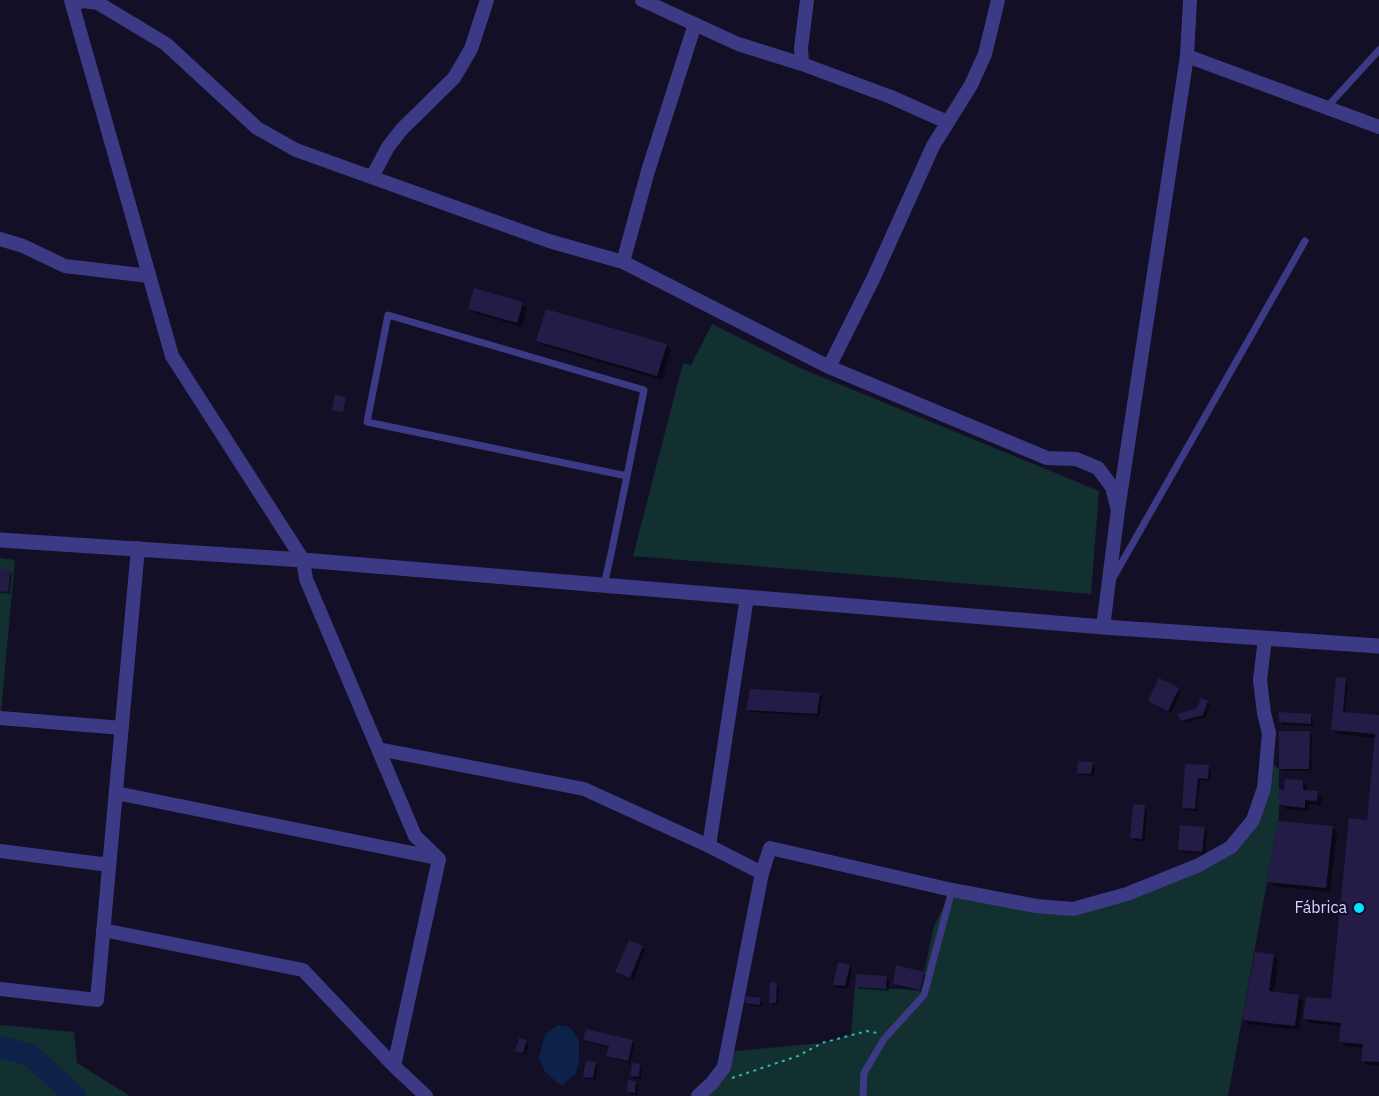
<!DOCTYPE html>
<meta charset="utf-8">
<style>
body{margin:0}
canvas{display:block;background:#130f26}
</style>
<canvas width="1379" height="1096"></canvas>
<script>
const g = document.querySelector('canvas').getContext('2d');
g.lineJoin = 'round';
function fillPath(path, color) { g.fillStyle = color; g.fill(path, 'evenodd'); }
const shape = rows => new Path2D(rows.map(r => 'M' + r).join(''));
function strokePath(path, color, width, dash) { g.strokeStyle = color; g.lineWidth = width; g.lineCap = dash ? 'butt' : 'round'; g.setLineDash(dash || []); g.stroke(path); }
function drawText(font, color, halo, rows, align = 'center') {
  g.font = font + ' "IBM Plex Sans",sans-serif'; g.lineWidth = 5; g.setLineDash([]); g.textBaseline = 'middle'; g.strokeStyle = halo; g.fillStyle = color; for (const [text, x, y, turn = 0] of rows) {
    g.save(); g.translate(x, y); g.rotate((+turn || 0) * Math.PI / 180); g.textAlign = isNaN(turn) ? turn : align; if (halo) g.strokeText(text, 0, 0); g.fillText(text, 0, 0); g.restore();
  }
}
fillPath(shape([
 [712,324,800,368,1099,491,1091,594,633,556,683,363,691,365],
 [0,558,15,560,1,711,0,711],
 [1267,759,1279,769,1279,816,1228,1096,698,1096,724,1067,736,1051,822,1043,851,1035,855,987,920,990,934,926,952,890,1073,909,1231,847,1253,820],
 [0,1025,74,1032,77,1063,130,1096,0,1096]
]), '#12302f');
fillPath(shape([
 [558,1025,570,1027,579,1040,579,1058,576,1073,562,1086,545,1072,539,1057,545,1035]
]), '#0c2248');
fillPath(shape([
 [522,304,527,308,522,327,475,313,470,309],
 [538,340,666,345,671,349,662,380,542,345],
 [0,571,10,572,12,575,10,594,0,593],
 [1345,679,1348,682,1345,714,1378,717,1379,711,1379,1066,1367,1065,1363,1060,1364,1048,1345,1046,1341,1041,1342,1026,1310,1023,1305,1019,1332,1001,1368,821,1376,738,1337,734,1333,730],
 [1159,680,1181,692,1171,713,1149,701],
 [819,694,822,697,819,716,751,712,748,709],
 [1207,702,1210,705,1206,717,1185,723,1182,721],
 [1311,715,1313,718,1313,726,1283,725,1281,722],
 [1309,733,1312,735,1311,771,1283,771,1280,768],
 [1092,764,1095,767,1094,776,1081,775,1078,772],
 [1187,765,1208,767,1211,770,1210,781,1200,780,1197,811,1186,810,1183,808],
 [1303,781,1307,786,1307,792,1317,792,1322,797,1321,805,1309,804,1309,811,1285,809,1281,805],
 [1144,806,1147,809,1145,841,1134,841,1132,838],
 [1333,828,1337,832,1330,892,1273,886,1269,882],
 [1204,829,1207,831,1205,854,1182,852,1180,849],
 [642,947,645,950,633,980,620,975,617,972],
 [1273,956,1278,960,1274,993,1298,996,1303,1001,1299,1030,1248,1024,1244,1019],
 [850,966,852,969,848,988,837,988,835,985],
 [923,973,926,976,922,992,897,986,894,983],
 [886,978,889,980,889,991,859,989,856,986],
 [777,984,779,987,778,1005,773,1005,771,1002],
 [760,1000,763,1002,762,1007,749,1005,747,1002],
 [520,1039,529,1044,526,1055,517,1051],
 [584,1040,632,1041,635,1044,630,1063,611,1058,608,1056,610,1048,587,1042],
 [595,1064,598,1066,595,1080,588,1079,585,1076],
 [640,1065,642,1068,641,1079,635,1079,632,1076],
 [635,1082,638,1085,637,1095,631,1094,628,1091]
]), '#0007');
strokePath(shape([
 [0,1047,30,1055,75,1096]
]), '#0c2248', 22);
fillPath(shape([
 [474,288,523,302,517,323,468,309],
 [546,309,667,344,657,376,536,341],
 [335,395,346,397,343,412,332,410],
 [0,569,10,570,8,592,0,591],
 [1336,677,1346,678,1343,712,1379,715,1379,1062,1361,1061,1363,1044,1339,1042,1341,1023,1303,1019,1306,997,1331,999,1349,818,1367,820,1375,734,1331,730],
 [1159,678,1179,688,1168,711,1148,701],
 [750,689,820,693,817,714,746,710],
 [1201,698,1208,701,1203,715,1181,721,1178,714,1197,708],
 [1279,712,1311,714,1311,724,1279,722],
 [1279,731,1310,731,1309,769,1279,769],
 [1078,761,1093,762,1091,774,1077,773],
 [1185,764,1209,765,1208,779,1198,778,1195,809,1182,808],
 [1285,779,1303,780,1303,790,1318,791,1317,801,1305,800,1305,808,1279,805,1279,789,1284,790],
 [1133,804,1145,805,1142,839,1130,838],
 [1278,821,1333,826,1326,888,1267,882],
 [1180,825,1205,827,1202,852,1178,850],
 [629,940,643,946,630,978,615,972],
 [1255,952,1274,954,1269,991,1299,995,1295,1026,1242,1020],
 [838,962,850,965,845,986,833,985],
 [896,965,924,972,920,990,893,984],
 [856,974,887,976,886,989,855,987],
 [770,982,777,983,776,1003,769,1003],
 [746,996,761,998,760,1005,745,1003],
 [586,1029,633,1040,628,1061,606,1056,609,1046,583,1040],
 [519,1038,527,1040,523,1053,515,1051],
 [586,1061,596,1062,593,1078,583,1077],
 [632,1063,640,1064,639,1077,630,1076],
 [628,1080,636,1081,635,1093,627,1092]
]), '#241b47');
strokePath(shape([
 [732,1078,798,1056,822,1043,867,1031,877,1033]
]), '#2fb8b0', 2, [3, 4.5]);
strokePath(shape([
 [1327,107,1379,50],
 [1113,578,1305,241],
 [604,585,611,554,627,476,644,390,388,315,367,422,627,476],
 [863,1096,864,1073,884,1039,924,995,952,890]
]), '#3d3a85', 7);
strokePath(shape([
 [71,0,172,356,303,560,306,579,415,836,439,859,394,1066,303,970,103,930],
 [642,0,738,44,802,64,891,97,947,122],
 [73,4,83,1,98,3,166,44,257,128,296,150,549,241,623,262,829,367,1047,458,1076,459,1098,468,1112,487,1118,510],
 [1187,56,1379,127],
 [802,64,801,48,807,0],
 [372,177,388,147,402,129,454,78,471,49,487,0],
 [0,239,23,246,65,266,149,276],
 [623,262,648,171,695,24],
 [829,367,873,279,933,146,971,85,985,54,998,0],
 [1103,627,1118,510,1187,56,1190,0],
 [0,718,122,728],
 [378,749,584,789,709,846,762,873,724,1067,712,1083,698,1096],
 [116,793,437,858],
 [709,846,747,597],
 [0,851,109,865],
 [762,873,770,848,952,890,1036,906,1073,909,1127,894,1199,865,1231,847,1253,820,1264,788,1269,733,1264,713,1260,680,1265,639],
 [0,989,97,1000,138,548],
 [394,1066,426,1096]
]), '#3d3a85', 14);
strokePath(shape([
 [0,540,303,560,1103,627,1379,646]
]), '#3d3a85', 15);
for (const [x, y, r, color] of [
 [1359,908,6,"#00e5ff"]
]) { const dot = new Path2D(); dot.arc(x, y, r, 0, 2 * Math.PI); g.fillStyle = color; g.fill(dot); strokePath(dot, '#130f26', 2); }
drawText('16px', '#d9d4ff', '#130f26', [
 ["Fábrica",1347,908]
], 'right');
</script>
